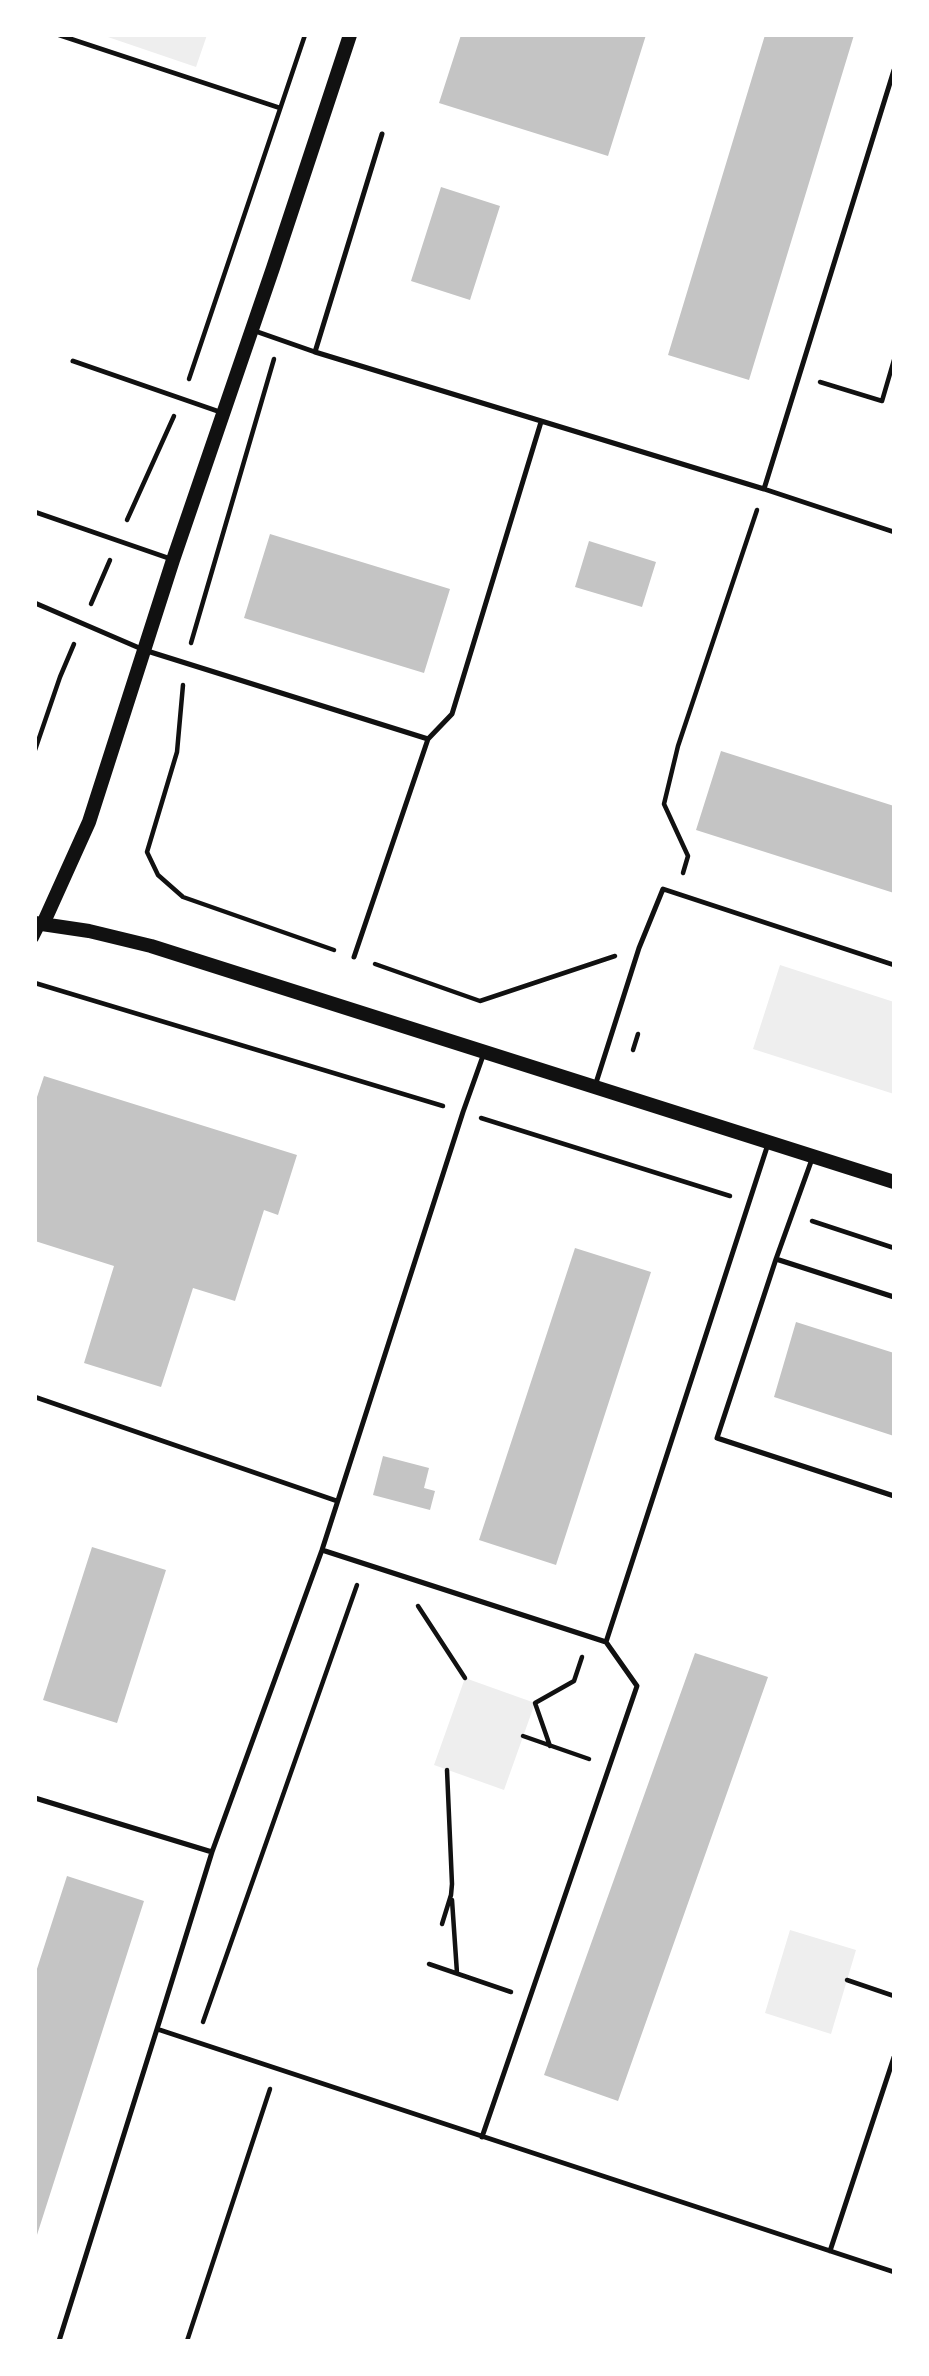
<!DOCTYPE html>
<style>
body{margin:0}
#map{position:relative;width:929px;height:2376px;overflow:hidden;background:#fff;font-family:"Source Sans 3",sans-serif}
canvas{display:block}
.frame{position:absolute;inset:0;border:37px solid #fff;pointer-events:none}
</style>
<div id="map">
<canvas width="929" height="2376"></canvas>
<div class="frame"></div>
</div>
<script>
const g = document.querySelector('canvas').getContext('2d');
g.lineJoin = 'round';
function fillPath(path, color) { g.fillStyle = color; g.fill(path, 'evenodd'); }
const shape = rows => new Path2D(rows.map(r => 'M' + r).join(''));
function strokePath(path, color, width, dash) { g.strokeStyle = color; g.lineWidth = width; g.lineCap = dash ? 'butt' : 'round'; g.setLineDash(dash || []); g.stroke(path); }
fillPath(shape([
 [102,35,207,35,196,67],
 [780,965,894,1002,894,1094,753,1049],
 [465,1678,535,1703,504,1790,434,1765],
 [790,1930,856,1950,831,2034,765,2013]
]), '#eee');
fillPath(shape([
 [461,35,646,35,608,156,439,103],
 [765,35,854,35,749,380,668,355],
 [441,187,500,206,470,300,411,281],
 [270,534,450,589,424,673,244,618],
 [589,541,656,562,642,607,575,587],
 [721,751,894,806,894,893,696,830],
 [44,1076,297,1155,278,1215,264,1210,235,1301,193,1288,161,1387,84,1363,114,1266,35,1241,35,1103],
 [575,1248,651,1272,556,1565,479,1540],
 [796,1322,894,1353,894,1436,774,1397],
 [383,1456,429,1468,424,1488,435,1491,430,1510,373,1495],
 [92,1547,166,1570,117,1723,43,1700],
 [695,1653,768,1677,618,2101,544,2075],
 [67,1876,144,1901,36,2238,35,1975]
]), '#c4c4c4');
strokePath(shape([
 [59,35,280,108],
 [189,379,305,35],
 [820,382,882,401,894,360],
 [127,520,174,416],
 [91,604,110,560],
 [191,643,274,359],
 [183,685,177,752,147,852,158,875,183,897,334,950],
 [35,750,60,677,74,644],
 [683,873,688,856,664,804,678,746,757,510],
 [375,964,480,1001,615,956],
 [35,983,443,1106],
 [633,1050,638,1034],
 [481,1118,730,1196],
 [812,1221,894,1248],
 [418,1606,465,1678],
 [523,1736,589,1759],
 [550,1746,535,1703,574,1681,582,1657],
 [452,1900,457,1973],
 [442,1924,451,1895,452,1884,447,1770],
 [429,1964,511,1992],
 [847,1980,894,1996],
 [203,2022,357,1585],
 [187,2341,270,2089]
]), '#111', 4.5);
strokePath(shape([
 [255,331,315,352,764,489,894,532],
 [315,352,382,134],
 [73,361,223,413],
 [764,489,894,70],
 [35,512,171,559],
 [35,603,144,650,428,739,452,714,541,422],
 [354,957,428,739],
 [484,1053,463,1112,322,1550,212,1852,157,2029,894,2272],
 [595,1086,639,948,663,889,894,965],
 [812,1159,776,1259,717,1438,894,1496],
 [776,1259,894,1297],
 [35,1397,337,1501],
 [322,1550,606,1642],
 [35,1798,212,1852],
 [482,2137,637,1686,606,1642,768,1144],
 [830,2251,894,2057],
 [59,2341,157,2029]
]), '#111', 5);
strokePath(shape([
 [35,939,42,925]
]), '#111', 7);
strokePath(shape([
 [35,923,89,931,151,946,894,1182],
 [43,924,89,822,173,560,273,268,350,35]
]), '#111', 14);
</script>
